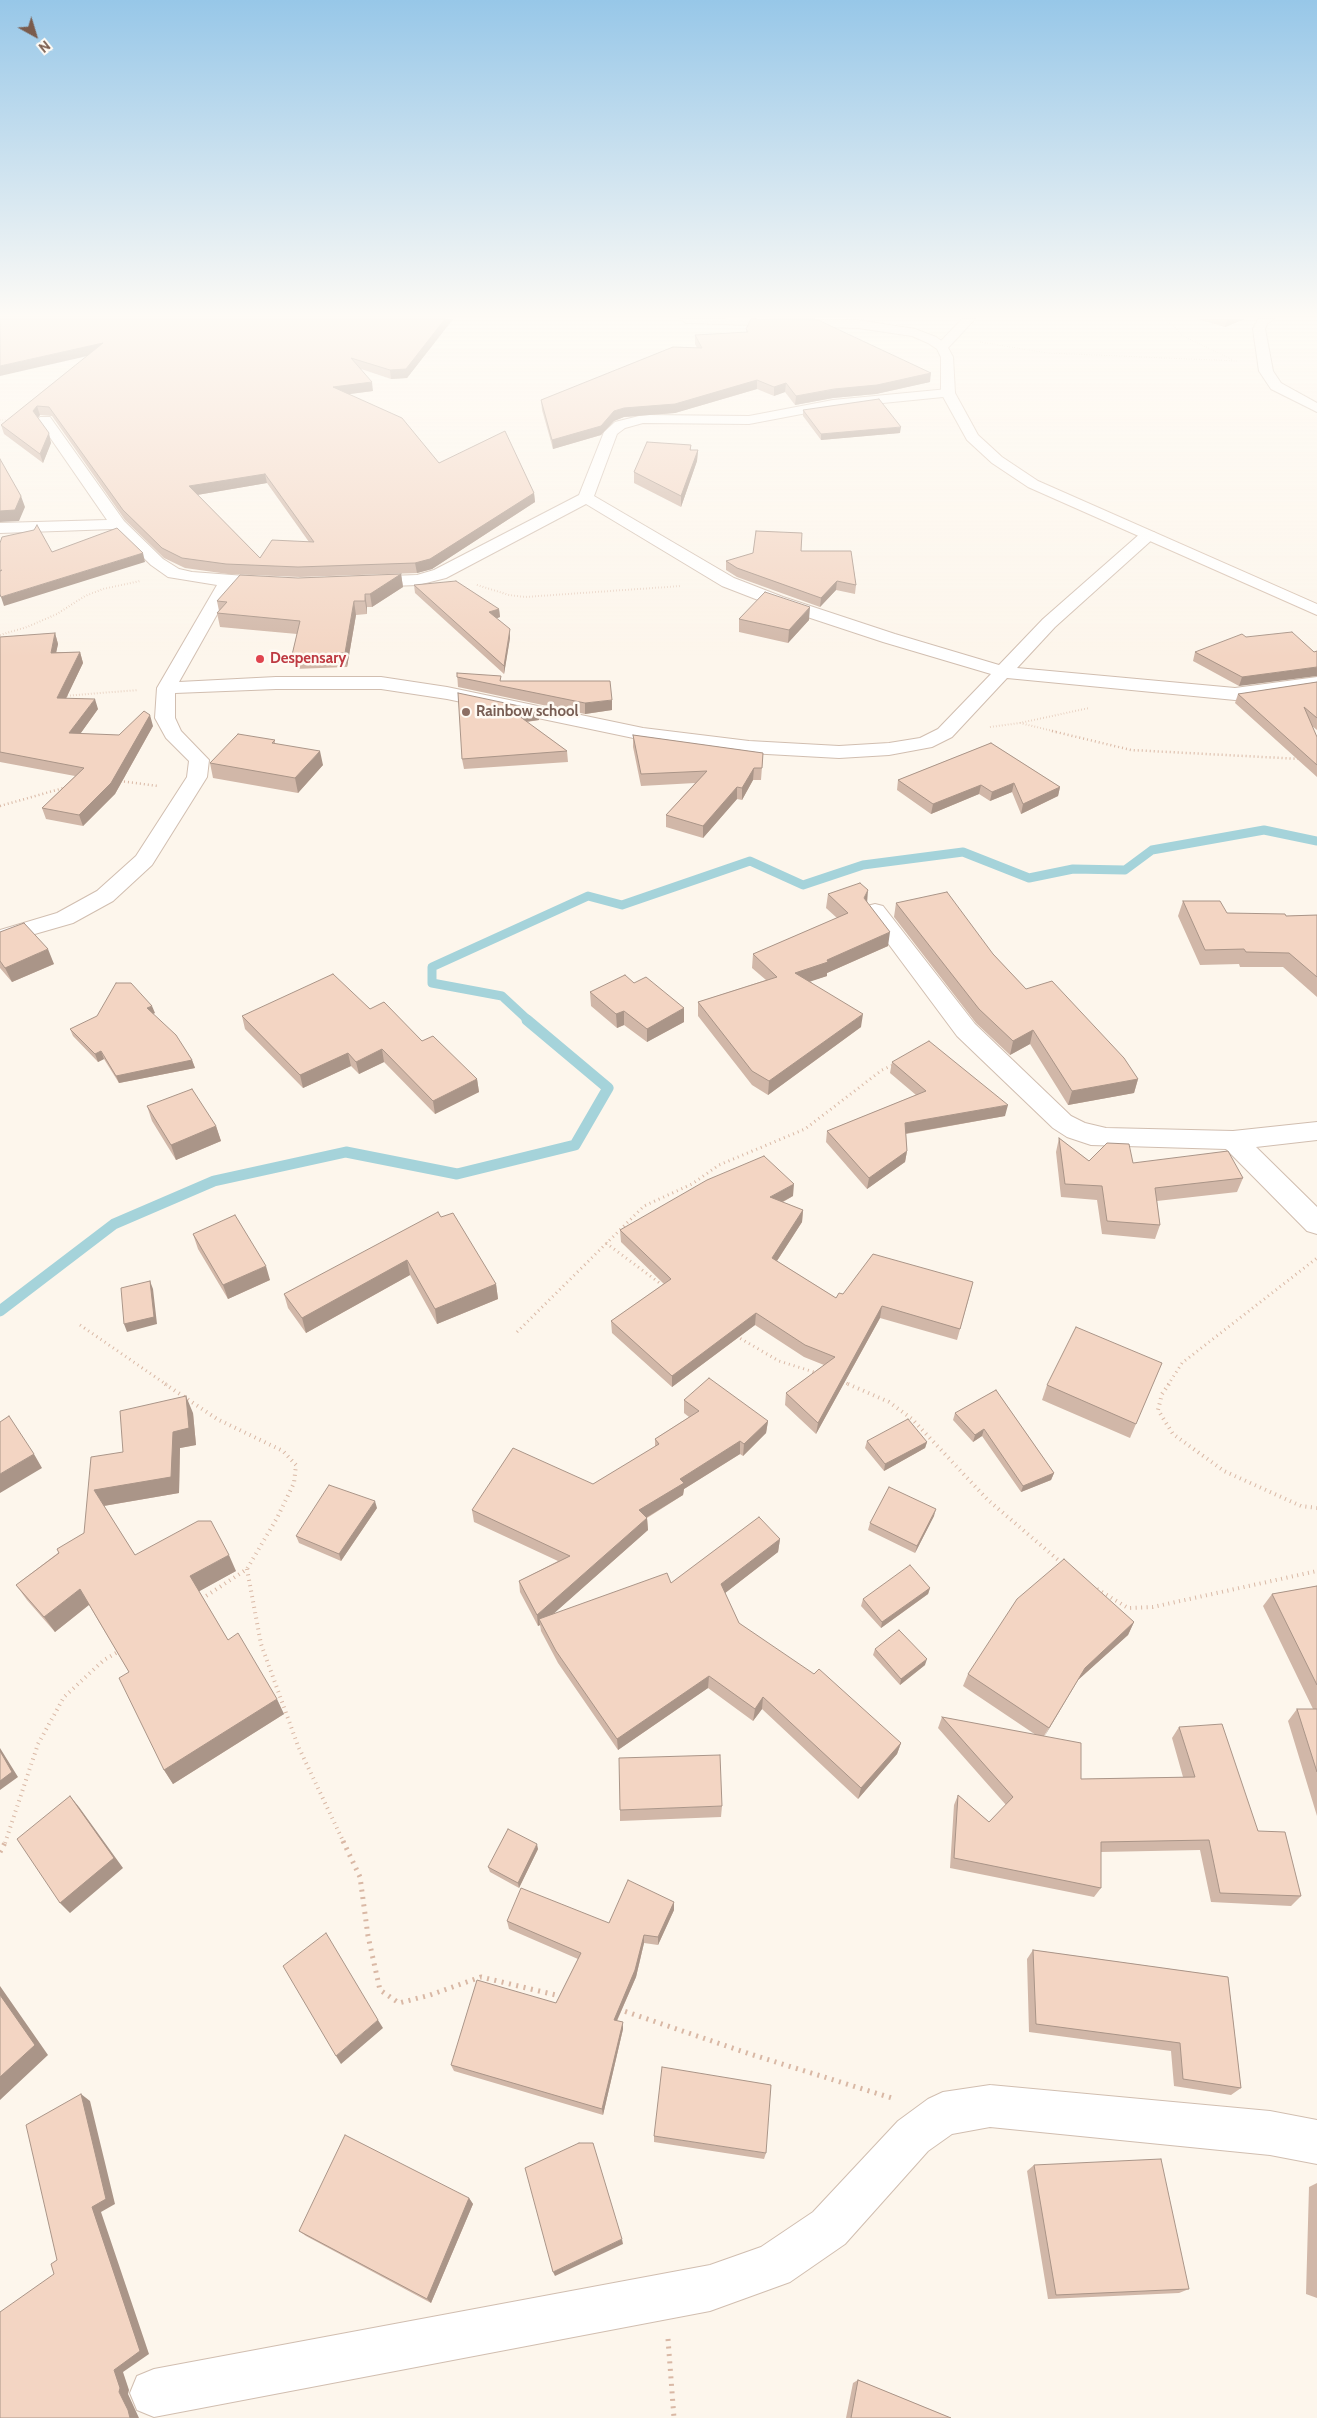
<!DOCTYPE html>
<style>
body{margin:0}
#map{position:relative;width:1317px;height:2418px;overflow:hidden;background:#fdf6ec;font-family:Cabin,sans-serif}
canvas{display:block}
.north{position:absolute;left:10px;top:10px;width:50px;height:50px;-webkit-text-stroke:4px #fffaf3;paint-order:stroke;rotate:141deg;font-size:14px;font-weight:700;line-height:20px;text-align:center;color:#7a5c4d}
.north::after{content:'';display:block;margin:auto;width:18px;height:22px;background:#7a5c4d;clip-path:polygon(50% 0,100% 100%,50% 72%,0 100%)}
</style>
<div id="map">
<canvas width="1317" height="2418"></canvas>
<div class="north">N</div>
</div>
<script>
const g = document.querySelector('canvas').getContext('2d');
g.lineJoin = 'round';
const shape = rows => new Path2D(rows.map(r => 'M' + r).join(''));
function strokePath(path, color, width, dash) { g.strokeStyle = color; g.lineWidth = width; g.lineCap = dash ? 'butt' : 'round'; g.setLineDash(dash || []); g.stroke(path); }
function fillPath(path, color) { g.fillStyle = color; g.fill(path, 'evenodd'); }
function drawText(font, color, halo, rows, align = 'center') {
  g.font = font + ' Cabin,sans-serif'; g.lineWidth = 5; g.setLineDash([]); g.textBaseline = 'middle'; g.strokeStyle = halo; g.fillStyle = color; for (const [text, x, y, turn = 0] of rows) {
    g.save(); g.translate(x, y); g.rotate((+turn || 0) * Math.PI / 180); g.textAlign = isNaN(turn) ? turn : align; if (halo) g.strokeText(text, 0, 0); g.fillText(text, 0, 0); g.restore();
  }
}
strokePath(shape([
 [529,1021,502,996,432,983,432,967,588,896,622,905,750,861,803,885,863,865,963,852,1029,878,1073,869,1125,870,1152,850,1264,830,1317,841]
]), '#a5d3da', 9);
strokePath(shape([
 [0,1311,114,1224,214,1181,346,1152,457,1174,575,1145,608,1088,527,1020]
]), '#a5d3da', 11);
const street = shape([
 [962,319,975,319,946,350,938,350,936,347,938,344,962,319],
 [1258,319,1274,319,1267,324,1265,329,1273,371,1281,383,1317,403,1317,412,1271,389,1259,371,1253,329,1258,319],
 [948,389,953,390,955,393,953,396,833,408,749,424,643,423,625,428,617,434,594,496,734,578,783,597,895,634,999,665,1043,619,1142,532,1154,532,1156,535,1154,538,1055,627,1017,668,1235,688,1317,677,1317,689,1235,700,1007,678,952,737,932,747,889,755,839,758,749,753,643,740,447,699,381,689,276,689,175,693,175,718,181,731,209,760,207,777,152,865,113,901,73,923,0,944,0,930,57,913,97,891,136,856,187,777,189,761,166,738,155,718,157,688,217,585,168,577,151,565,114,529,0,533,0,523,107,520,38,420,40,417,50,417,124,521,163,559,179,569,192,572,272,578,278,579,280,583,278,587,272,588,233,586,179,682,276,677,381,677,447,687,643,728,749,741,839,746,889,743,920,738,938,729,991,674,883,642,771,605,722,586,586,504,446,578,418,585,364,587,358,586,356,582,358,578,364,577,417,575,434,570,579,495,604,432,615,422,643,415,749,416,833,400,948,389],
 [875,904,883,906,975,1024,1071,1116,1085,1123,1106,1128,1233,1131,1317,1122,1317,1140,1256,1147,1317,1207,1317,1234,1307,1231,1226,1149,1091,1145,1067,1137,1053,1128,957,1036,864,911,867,906,875,904],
 [990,2085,1270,2111,1317,2120,1317,2164,1270,2155,990,2127,952,2134,928,2151,845,2244,790,2282,710,2311,154,2417,137,2410,130,2393,137,2376,154,2369,710,2265,761,2247,813,2212,898,2121,928,2099,943,2092,990,2085]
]);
const secondary = shape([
 [680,319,858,320,915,329,936,337,946,344,953,357,955,393,978,435,1002,457,1038,481,1317,604,1317,615,1028,487,992,463,967,440,941,393,941,357,937,349,928,343,912,336,858,328,686,323,680,319]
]);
strokePath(street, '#d1beb0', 2);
strokePath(secondary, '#d6c0b0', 2);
strokePath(shape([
 [1163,319,1174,326,1181,335,1233,360],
 [980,342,1047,353,1238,361],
 [0,420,11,420]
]), '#d9b8a5', 1, [0.5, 2]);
strokePath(shape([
 [477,585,509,595,525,597,681,586],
 [0,635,27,627,57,614,85,596,103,589,140,581],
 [64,696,138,690],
 [1020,723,1057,732],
 [990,727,1020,723,1089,708]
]), '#d9b8a5', 2, [0.5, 2.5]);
strokePath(shape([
 [1052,731,1131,750,1301,759],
 [120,781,158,786],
 [0,806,67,787]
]), '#d9b8a5', 2.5, [1, 3]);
strokePath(shape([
 [606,1243,665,1287],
 [80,1325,167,1385],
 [517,1332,644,1206,692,1184,719,1165,805,1129,882,1070,893,1065],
 [736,1336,779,1361,817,1373],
 [842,1381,850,1385],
 [1168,1385,1182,1363,1317,1258]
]), '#d9b8a5', 3, [1, 4]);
strokePath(shape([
 [165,1384,217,1419,283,1451,296,1465,294,1483,277,1518,247,1569,200,1600],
 [848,1384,889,1402,912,1419,988,1500,1064,1565],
 [1169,1384,1162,1394,1158,1410,1173,1434,1224,1471,1301,1506,1317,1508],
 [247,1569,261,1644,298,1746,344,1843],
 [1097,1589,1128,1608,1153,1607,1317,1571],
 [5,1843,38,1744,64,1697,104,1660,121,1650]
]), '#d9b8a5', 4, [1, 4.5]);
strokePath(shape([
 [343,1841,360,1877,368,1936,380,1990,399,2003,430,1995,481,1977,564,1997],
 [0,1852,6,1841],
 [618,2009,750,2054,895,2099],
 [668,2339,674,2418]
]), '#d9b8a5', 5, [2, 5.5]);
fillPath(street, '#fff');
fillPath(secondary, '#fff');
fillPath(shape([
 [0,319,453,319,407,378,391,379,361,369,373,391,349,394,439,463,534,493,535,502,432,569,417,573,300,577,228,574,185,568,164,558,125,520,52,416,40,415,38,418,51,443,43,463,4,434,1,425,87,356],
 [267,483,309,542,260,558,197,495],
 [1197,319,1245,319,1225,327],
 [746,329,930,382,876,394,833,398,795,405,785,392,774,396,757,389,675,413,624,417,614,421,601,435,553,449,542,410,541,400,697,348,695,344,695,335,746,332],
 [803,410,900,433,821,440,803,416],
 [691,445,691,450,698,450,697,461,681,507,634,483,634,472],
 [801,551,856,585,855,594,836,590,820,607,737,577,726,570,726,561],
 [401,574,403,587,372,607,367,607,367,614,356,615,347,667,294,669,292,655,297,634,220,627,217,613,219,611,217,601,298,578],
 [414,585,499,609,500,617,496,618,510,629,510,638,504,674,415,593],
 [739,619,809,620,788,643,739,632],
 [55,633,58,644,56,652,80,652,83,663,66,698,98,709,80,734,119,735,153,726,115,794,83,826,46,819,42,808,75,776,0,762,0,637],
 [1246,637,1314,652,1239,686,1193,661,1195,652],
 [457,673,502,681,612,710,585,714,458,687],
 [1317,682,1317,730,1312,726,1317,737,1317,777,1235,703,1238,694],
 [538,710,539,720,527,722,567,751,568,762,464,769,462,759],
 [633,735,763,753,761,780,753,780,742,800,737,799,703,838,666,827,666,815,695,783,641,786,633,747],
 [275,740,275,744,323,765,298,793,213,778,210,763],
 [991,743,1060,787,1058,796,1021,814,1012,792,990,801,979,794,931,814,897,790,898,780],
 [828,894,867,902,888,946,827,973,827,976,810,981,861,1027,768,1095,752,1085,698,1016,698,1002,766,980,752,968,753,954,837,918,826,908],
 [1183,901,1227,913,1286,916,1317,915,1317,997,1283,967,1240,967,1239,964,1200,965,1178,916],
 [896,903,993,954,1026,989,1138,1079,1134,1093,1068,1105,1030,1044,1010,1055,976,1023,894,917],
 [0,932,54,964,12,982,0,968],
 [634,983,684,1022,647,1042,624,1025,617,1028,591,1006,590,992],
 [370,1009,422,1041,477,1079,479,1092,435,1114,384,1062,359,1074,351,1066,303,1088,245,1029,242,1016],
 [155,1013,153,1014,192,1060,195,1068,119,1083,104,1059,98,1062,73,1036,70,1029],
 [892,1062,1005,1116,906,1134,907,1151,905,1162,867,1189,826,1142,827,1131,916,1095,890,1073],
 [147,1106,216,1126,221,1141,176,1160,152,1121],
 [1059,1138,1089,1161,1133,1163,1243,1178,1237,1192,1157,1201,1160,1225,1155,1239,1102,1234,1097,1200,1061,1197,1056,1152],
 [793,1196,783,1202,803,1210,802,1222,777,1261,836,1298,843,1294,970,1294,957,1340,880,1318,816,1434,785,1405,786,1393,824,1365,804,1357,755,1325,672,1387,612,1333,611,1321,664,1284,621,1242,620,1230],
 [441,1217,496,1284,498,1299,437,1324,410,1275,306,1333,288,1308,284,1294],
 [193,1234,270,1280,228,1299,198,1249],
 [1162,1363,1130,1438,1042,1400,1047,1385],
 [996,1390,1054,1473,1051,1480,1021,1492,982,1436,973,1442,953,1420,955,1413],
 [684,1400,768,1421,766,1433,743,1456,740,1454,684,1489,683,1495,647,1518,648,1530,553,1614,671,1583,780,1539,778,1552,725,1593,739,1623,901,1743,897,1754,858,1799,762,1709,753,1721,708,1688,618,1750,558,1663,541,1631,540,1625,538,1626,520,1592,519,1581,558,1561,474,1522,472,1510,593,1484,655,1447,655,1439,689,1417,684,1413],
 [193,1413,196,1445,180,1448,179,1493,104,1506,135,1555,236,1571,199,1591,228,1640,284,1714,173,1784,164,1770,129,1672,89,1605,55,1632,27,1600,16,1585,84,1533,123,1452],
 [867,1441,927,1442,925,1448,884,1471,865,1448],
 [377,1508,341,1561,299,1543,296,1536],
 [934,1516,915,1553,868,1530,870,1523],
 [1317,1586,1317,1816,1288,1721,1297,1709,1313,1709,1263,1606,1272,1594],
 [930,1588,928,1594,881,1628,861,1606,863,1599],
 [1134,1622,1128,1635,1078,1680,1044,1736,1081,1779,1183,1777,1172,1738,1179,1727,1258,1831,1301,1896,1291,1906,1211,1902,1200,1850,1101,1852,1101,1888,1094,1897,950,1868,954,1805,958,1795,989,1822,1006,1805,938,1728,942,1717,1036,1735,963,1686,968,1674],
 [875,1649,925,1665,900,1685,873,1655],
 [722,1806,721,1817,620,1821,620,1810],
 [538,1849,519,1888,490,1872,488,1867],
 [674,1902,674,1910,658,1945,644,1943,636,1977,617,2021,623,2029,603,2115,454,2071,451,2065,556,2003,578,1959,509,1929,507,1921,609,1923],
 [1033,1950,1228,1977,1241,2088,1231,2095,1174,2086,1171,2051,1029,2032,1027,1959],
 [654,2136,766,2153,764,2159,654,2142],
 [1034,2165,1189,2289,1179,2293,1048,2299,1027,2171],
 [1317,2183,1317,2298,1306,2294,1309,2187],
 [469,2198,473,2204,431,2303,306,2236,299,2231],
 [858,2380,951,2418,846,2418,853,2383]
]), '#d1b7a8');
fillPath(shape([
 [445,319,453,319,407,378,391,379,390,370],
 [1227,319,1245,319,1225,327],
 [103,343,105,352,0,376,0,366],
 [931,373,930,382,876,394,833,398,795,405,796,396],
 [757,380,757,389,675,413,624,417,614,421,601,435,553,449,552,440,614,411,624,408],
 [372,382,373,391,335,396,333,387],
 [786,383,785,392,774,396,774,387],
 [37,406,40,415,36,420,33,411],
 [901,427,900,433,821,440,821,434],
 [49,433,51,443,43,463,40,454],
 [698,450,697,461,681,507,681,496],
 [265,474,267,483,191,496,189,486],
 [534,493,535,502,432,569,417,573,415,563],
 [21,496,25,507,19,521,0,522,0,511],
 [143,553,145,562,4,606,1,597],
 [401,574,403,587,372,607,370,594],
 [837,581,836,590,820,607,821,598],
 [365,594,367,607,367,614,365,601],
 [354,601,356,615,347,667,345,653],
 [810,607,809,620,788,643,789,630],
 [499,609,500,617,490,621,489,612],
 [510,629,510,638,504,674,504,666],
 [55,633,58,644,54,663,51,653],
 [80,652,83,663,61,709,57,698],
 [1317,667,1317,676,1239,686,1242,677],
 [95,699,98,709,73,744,69,733],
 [612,700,612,710,585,714,585,703],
 [538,710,539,720,515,723,515,713],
 [150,715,153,726,115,794,83,826,79,815],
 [320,751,323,765,298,793,295,778],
 [754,768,753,780,742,800,742,788],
 [1014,783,1012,792,990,801,992,792],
 [981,785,979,794,931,814,933,804],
 [737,787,737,799,703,838,703,826],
 [1060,787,1058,796,1021,814,1023,804],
 [868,890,867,904,864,898],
 [890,932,888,946,827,973,827,976,794,987,795,973,827,960],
 [48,949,54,964,12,982,5,968],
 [152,1006,155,1013,149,1016,147,1008],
 [684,1008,684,1022,647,1042,647,1029],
 [624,1011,624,1025,617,1028,616,1014],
 [863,1014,861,1027,768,1095,769,1081],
 [1033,1030,1030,1044,1010,1055,1013,1041],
 [382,1049,384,1062,359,1074,356,1062],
 [101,1051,104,1059,98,1062,95,1054],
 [348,1053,351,1066,303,1088,300,1075],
 [192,1060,195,1068,119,1083,116,1076],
 [477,1079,479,1092,435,1114,433,1101],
 [1138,1079,1134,1093,1068,1105,1072,1091],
 [1008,1105,1005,1116,903,1134,905,1123],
 [216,1126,221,1141,176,1160,171,1145],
 [907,1151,905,1162,867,1189,869,1178],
 [794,1184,793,1196,769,1209,770,1197],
 [803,1210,802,1222,771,1270,772,1258],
 [407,1260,410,1275,306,1333,302,1318],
 [266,1266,270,1280,228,1299,223,1285],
 [150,1281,153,1289,157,1324,127,1332,124,1324],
 [496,1284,498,1299,437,1324,435,1309],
 [882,1306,880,1318,816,1434,818,1423],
 [756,1313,755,1325,672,1387,672,1376],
 [186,1396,193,1413,196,1445,180,1448,179,1493,103,1506,94,1490,173,1432],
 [768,1421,766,1433,743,1456,744,1444],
 [984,1429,982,1436,973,1442,975,1435],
 [740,1441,740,1454,684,1489,683,1495,639,1522,639,1510,680,1479],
 [927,1442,925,1448,884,1471,885,1464],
 [34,1454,42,1468,0,1493,0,1474],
 [1054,1473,1051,1480,1021,1492,1023,1486],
 [375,1501,377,1508,341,1561,339,1554],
 [936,1509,934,1516,915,1553,917,1546],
 [647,1518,648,1530,542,1624,539,1619,540,1625,538,1626,537,1615],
 [780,1539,778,1552,720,1597,721,1584],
 [229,1555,236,1571,198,1592,190,1576],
 [930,1588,928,1594,881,1628,882,1622],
 [80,1589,90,1604,55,1632,44,1617],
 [1134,1622,1128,1635,1078,1680,1043,1739,1049,1728,1085,1668],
 [927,1659,925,1665,900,1685,901,1679],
 [709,1676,708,1688,618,1750,617,1739],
 [763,1697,762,1709,753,1721,755,1709],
 [277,1699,284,1714,173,1784,164,1770],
 [901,1743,897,1754,858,1799,861,1788],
 [0,1748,18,1777,0,1790],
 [70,1796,79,1807,123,1868,70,1913,60,1903],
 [537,1844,538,1849,519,1888,518,1883],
 [674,1902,674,1910,658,1945,658,1937],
 [644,1935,644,1943,636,1977,614,2027,614,2020],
 [0,1986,48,2055,0,2100],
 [378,2020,383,2028,341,2064,336,2056],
 [623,2022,623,2029,603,2115,602,2109],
 [81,2094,90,2101,115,2204,101,2212,149,2354,123,2372,129,2390,128,2394,139,2418,130,2418,119,2392,114,2370,92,2207],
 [469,2198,473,2204,431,2303,427,2299],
 [622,2239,623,2244,555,2276,553,2272]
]), '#aa9588');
const building = shape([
 [0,319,445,319,406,369,390,370,351,358,372,382,333,387,402,418,439,463,505,431,534,493,430,559,415,563,298,567,226,564,182,558,162,548,123,510,49,407,37,406,33,411,49,433,40,454,1,425,103,343,0,366,0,319],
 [265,474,314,542,272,540,260,558,189,486,265,474],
 [751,319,818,320,931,373,877,385,834,389,796,396,786,383,774,387,757,380,675,404,624,408,614,411,601,426,552,440,541,400,673,347,702,348,695,335,748,332,746,329,751,319],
 [879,399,901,427,821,434,803,410,879,399],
 [647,442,691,445,690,450,698,450,681,496,634,472,647,442],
 [0,459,21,496,15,510,0,511,0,459],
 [37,525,52,552,117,528,143,553,1,597,0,594,0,571,2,570,0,571,0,543,2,537,34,530,37,525],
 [756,531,802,533,801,551,851,551,856,585,837,581,821,598,737,568,726,561,753,553,756,531],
 [401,574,370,594,365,594,365,601,354,601,345,653,292,655,300,621,217,613,227,602,217,601,240,575,298,578,401,574],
 [456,581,499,609,489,612,510,629,504,666,414,585,456,581],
 [765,592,810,607,789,630,739,619,765,592],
 [1292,632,1314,652,1317,651,1317,667,1242,677,1195,652,1242,634,1246,637,1292,632],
 [55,633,51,653,80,652,57,698,95,699,69,733,119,735,144,711,150,715,111,783,79,815,42,808,84,768,0,752,0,637,55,633],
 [457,673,501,676,500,681,610,681,612,700,585,703,457,677,457,673],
 [1317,682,1317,718,1304,707,1317,737,1317,765,1238,694,1317,682],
 [458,693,538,710,515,713,567,751,462,759,458,693],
 [238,734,275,740,272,743,320,751,295,778,210,763,238,734],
 [633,735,763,753,762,768,754,768,742,788,737,787,703,826,666,815,707,771,641,774,633,735],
 [991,743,1060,787,1023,804,1014,783,992,792,981,785,933,804,898,780,991,743],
 [860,883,868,890,864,898,890,932,827,960,828,962,795,973,863,1014,769,1081,752,1071,698,1002,777,977,753,954,848,913,828,894,860,883],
 [947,892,993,954,1026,989,1052,981,1124,1058,1138,1079,1072,1091,1033,1030,1013,1041,979,1009,896,903,947,892],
 [1183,901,1220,901,1227,913,1285,914,1286,916,1317,915,1317,977,1289,953,1246,952,1244,949,1205,950,1183,901],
 [24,923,48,949,5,968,0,961,0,932,24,923],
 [333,974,370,1009,384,1002,422,1041,433,1036,477,1079,433,1101,382,1049,356,1062,348,1053,300,1075,242,1016,333,974],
 [625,975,634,983,646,977,684,1008,647,1029,624,1011,616,1014,590,992,625,975],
 [116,983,131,983,152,1006,147,1008,176,1035,192,1060,116,1076,101,1051,95,1054,70,1029,97,1016,116,983],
 [929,1041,1008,1105,905,1123,907,1151,869,1178,827,1131,926,1091,892,1062,929,1041],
 [192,1089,216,1126,171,1145,147,1106,192,1089],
 [1059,1138,1089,1161,1107,1143,1129,1144,1133,1163,1228,1151,1243,1178,1155,1188,1160,1225,1107,1221,1102,1186,1065,1184,1059,1138],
 [764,1156,794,1184,770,1197,803,1210,772,1258,836,1298,839,1293,843,1294,873,1254,973,1282,960,1329,882,1306,818,1423,786,1393,835,1357,805,1345,756,1313,672,1376,611,1321,671,1279,620,1230,707,1180,764,1156],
 [438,1212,441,1217,453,1213,496,1284,435,1309,407,1260,302,1318,284,1294,438,1212],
 [235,1215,266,1266,223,1285,193,1234,235,1215],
 [150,1281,154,1317,124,1324,121,1288,150,1281],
 [1076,1327,1162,1363,1136,1424,1047,1385,1076,1327],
 [709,1378,768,1421,744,1444,740,1441,680,1479,684,1483,639,1510,647,1518,537,1615,519,1581,570,1556,472,1510,513,1448,593,1484,659,1444,655,1439,699,1411,684,1400,709,1378],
 [996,1390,1054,1473,1023,1486,984,1429,975,1435,955,1413,996,1390],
 [186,1396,189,1428,173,1432,171,1477,94,1490,135,1555,198,1521,211,1521,229,1555,190,1576,228,1640,238,1633,277,1699,164,1770,119,1678,129,1672,80,1589,44,1617,16,1585,59,1553,57,1549,84,1533,91,1457,123,1452,120,1411,186,1396],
 [9,1416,34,1454,0,1474,0,1422,9,1416],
 [908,1419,927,1442,885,1464,867,1441,908,1419],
 [329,1485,375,1501,339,1554,296,1536,329,1485],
 [889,1487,936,1509,917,1546,870,1523,889,1487],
 [759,1517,780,1539,721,1584,739,1623,814,1674,819,1669,901,1743,861,1788,763,1697,755,1709,709,1676,617,1739,556,1651,539,1619,667,1573,671,1583,759,1517],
 [1064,1559,1134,1622,1085,1668,1049,1728,968,1674,1017,1599,1064,1559],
 [910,1565,930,1588,882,1622,863,1599,910,1565],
 [1317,1586,1317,1685,1272,1594,1317,1586],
 [899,1630,927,1659,901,1679,875,1649,899,1630],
 [1297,1709,1317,1709,1317,1772,1297,1709],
 [942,1717,1081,1743,1081,1779,1195,1777,1179,1727,1222,1724,1258,1831,1285,1832,1301,1896,1220,1893,1209,1840,1101,1842,1101,1888,954,1858,958,1795,989,1822,1013,1797,942,1717],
 [0,1751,12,1772,0,1781,0,1751],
 [720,1755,722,1806,620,1810,619,1758,720,1755],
 [70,1796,114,1858,60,1903,17,1839,70,1796],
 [508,1829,537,1844,518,1883,488,1867,508,1829],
 [628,1880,674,1902,658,1937,644,1935,635,1970,614,2020,623,2022,602,2109,451,2065,477,1980,556,2003,581,1953,507,1921,521,1888,609,1923,628,1880],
 [326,1933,378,2020,336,2056,283,1966,326,1933],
 [1033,1950,1228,1977,1241,2088,1183,2079,1180,2043,1036,2024,1033,1950],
 [0,1995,35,2045,0,2077,0,1995],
 [662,2067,771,2085,766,2153,654,2136,662,2067],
 [81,2094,106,2199,92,2207,140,2351,114,2370,120,2388,119,2392,128,2410,130,2418,0,2418,0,2312,54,2274,51,2264,57,2260,26,2125,81,2094],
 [345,2135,469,2198,427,2299,299,2231,345,2135],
 [579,2143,593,2143,622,2239,553,2272,525,2168,579,2143],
 [1161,2159,1189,2289,1056,2295,1034,2165,1161,2159],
 [858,2380,951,2418,851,2418,858,2380]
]);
fillPath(building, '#f3d5c3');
strokePath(building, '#aa9588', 1);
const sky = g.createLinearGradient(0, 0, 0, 658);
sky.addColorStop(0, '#97c7e8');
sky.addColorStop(0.48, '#fefbf6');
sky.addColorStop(1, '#fefbf600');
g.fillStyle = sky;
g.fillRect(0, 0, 1317, 658);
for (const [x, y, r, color] of [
 [260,659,5,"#e0444e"],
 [466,712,5,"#8d6e63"]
]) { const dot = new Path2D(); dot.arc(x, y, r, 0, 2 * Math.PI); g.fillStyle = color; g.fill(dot); strokePath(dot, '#fffaf3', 2); }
drawText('bold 15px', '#be3a42', '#fffaf3', [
 ["Despensary",270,659]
], 'left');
drawText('bold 15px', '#785e54', '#fffaf3', [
 ["Rainbow school",476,712]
], 'left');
</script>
